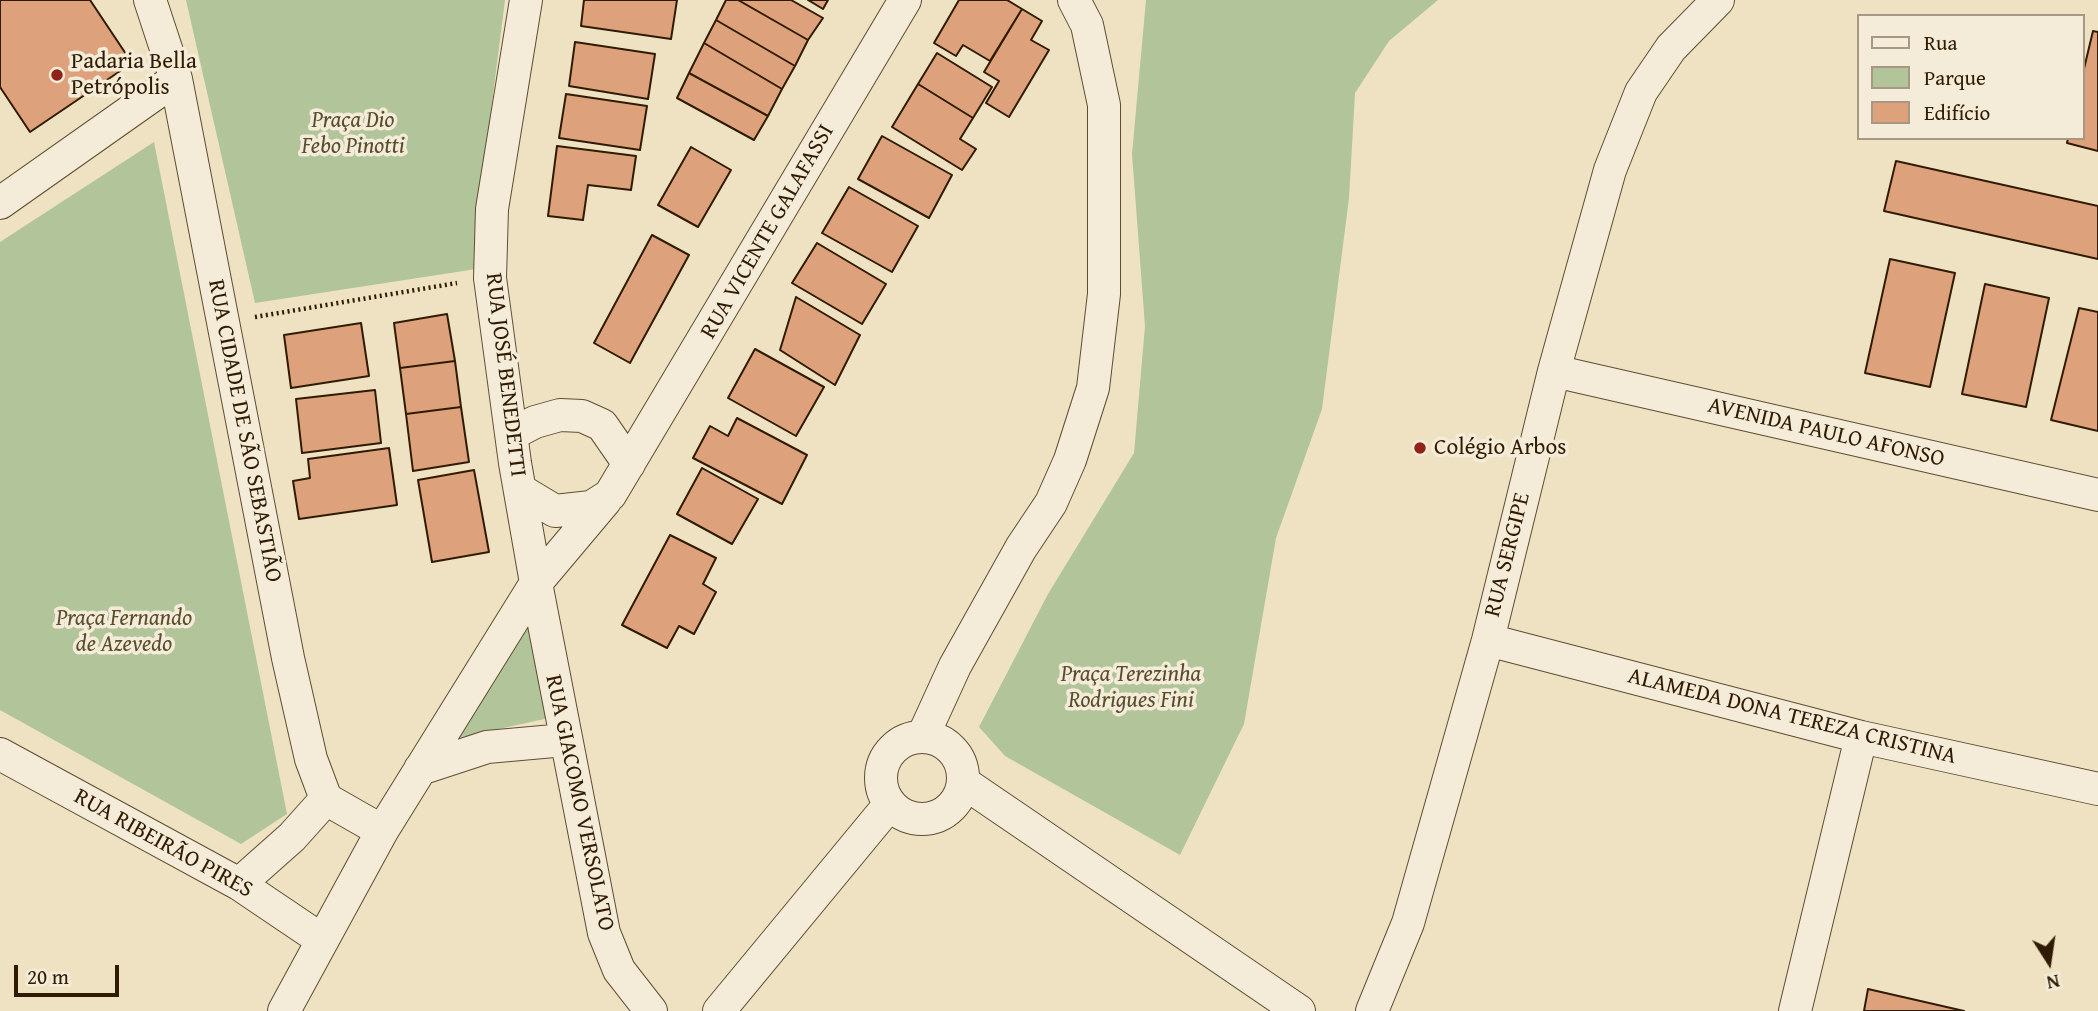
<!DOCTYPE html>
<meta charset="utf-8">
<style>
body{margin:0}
#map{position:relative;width:2098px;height:1011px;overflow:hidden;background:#eee2c3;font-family:"Gentium Book Plus",serif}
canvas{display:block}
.legend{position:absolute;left:1857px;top:14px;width:228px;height:126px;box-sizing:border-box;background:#f4ecd8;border:2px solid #a69882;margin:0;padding:9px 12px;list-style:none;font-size:21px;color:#311b00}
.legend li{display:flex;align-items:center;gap:14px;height:35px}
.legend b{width:35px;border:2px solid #a69882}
.north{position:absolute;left:2014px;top:927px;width:70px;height:70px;-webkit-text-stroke:5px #f4ecd8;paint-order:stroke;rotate:168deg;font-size:19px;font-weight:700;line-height:28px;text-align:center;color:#311b00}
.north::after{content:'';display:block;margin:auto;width:24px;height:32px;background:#311b00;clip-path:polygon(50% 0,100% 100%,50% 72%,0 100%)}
.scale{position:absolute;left:14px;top:965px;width:105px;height:32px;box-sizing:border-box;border:4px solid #311b00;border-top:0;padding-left:9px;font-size:21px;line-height:24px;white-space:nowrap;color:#311b00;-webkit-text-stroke:5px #f4ecd8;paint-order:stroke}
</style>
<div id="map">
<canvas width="2098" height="1011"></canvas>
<ul class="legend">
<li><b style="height:9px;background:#f4ecd8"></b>Rua</li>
<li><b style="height:19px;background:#b2c499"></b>Parque</li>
<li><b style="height:19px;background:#dda27c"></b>Edifício</li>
</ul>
<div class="north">N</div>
<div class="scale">20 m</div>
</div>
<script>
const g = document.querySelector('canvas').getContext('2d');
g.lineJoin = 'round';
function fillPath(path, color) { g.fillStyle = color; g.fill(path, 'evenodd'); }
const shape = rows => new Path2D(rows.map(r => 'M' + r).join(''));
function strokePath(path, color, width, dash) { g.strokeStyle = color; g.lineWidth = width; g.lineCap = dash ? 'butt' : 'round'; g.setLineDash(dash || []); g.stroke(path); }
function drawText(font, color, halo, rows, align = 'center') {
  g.font = font + ' "Gentium Book Plus",serif'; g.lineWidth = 7; g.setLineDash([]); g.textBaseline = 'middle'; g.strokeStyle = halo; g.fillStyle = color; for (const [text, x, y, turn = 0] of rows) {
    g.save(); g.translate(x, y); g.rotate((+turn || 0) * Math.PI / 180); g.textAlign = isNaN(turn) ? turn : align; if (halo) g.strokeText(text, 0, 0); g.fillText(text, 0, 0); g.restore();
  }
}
fillPath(shape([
 [186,0,505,0,480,197,483,268,255,303],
 [1146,0,1438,0,1389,41,1355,93,1349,198,1322,409,1276,538,1244,724,1180,855,1005,756,979,727,1048,594,1134,453,1145,326,1132,154],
 [154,142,287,814,241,844,0,710,0,242],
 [530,616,549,718,444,741]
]), '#b2c499');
const building = shape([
 [0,0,90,0,132,63,30,132,0,87,0,0],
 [584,0,677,0,671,39,581,26,584,0],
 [726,0,738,0,808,40,795,66,716,20,726,0],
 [738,0,791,0,823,18,808,40,738,0],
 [808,0,828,0,823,9,808,0],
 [959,0,1007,0,1022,9,990,61,963,45,956,56,934,43,959,0],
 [1022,9,1042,21,1031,40,1049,50,1009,117,986,103,999,81,984,72,1022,9],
 [716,20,795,66,782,89,704,43,716,20],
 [2093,31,2098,32,2098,151,2067,143,2068,138,2082,138,2082,77,2093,31],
 [575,42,655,54,648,99,569,86,575,42],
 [704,43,782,89,768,116,689,73,704,43],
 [937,53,992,87,973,118,918,84,937,53],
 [689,73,768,116,754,140,677,98,689,73],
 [918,84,973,118,960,139,976,149,962,170,892,127,918,84],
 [566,94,647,106,640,150,559,138,566,94],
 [882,136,952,175,929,218,858,179,882,136],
 [557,146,636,156,631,190,588,185,583,220,548,216,557,146],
 [691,147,731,170,698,227,658,205,691,147],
 [1896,161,2098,206,2098,259,1884,211,1896,161],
 [849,187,918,226,892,272,822,233,849,187],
 [652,235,689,255,630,363,594,343,652,235],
 [817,243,886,284,862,324,792,283,817,243],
 [1890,259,1955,273,1930,387,1865,373,1890,259],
 [1985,284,2049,298,2026,407,1962,394,1985,284],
 [796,297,860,335,835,385,780,350,796,297],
 [2079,308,2098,312,2098,431,2051,420,2079,308],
 [447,314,455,361,400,368,394,323,447,314],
 [361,323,369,376,291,388,284,335,361,323],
 [755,349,824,387,796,436,728,398,755,349],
 [455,361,461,407,406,414,400,368,455,361],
 [375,390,381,443,302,453,296,399,375,390],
 [461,407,469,462,413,471,406,414,461,407],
 [737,418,807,455,782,504,693,458,710,426,728,436,737,418],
 [389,448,397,505,299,519,293,481,310,478,308,459,389,448],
 [702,468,758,499,732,544,677,514,702,468],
 [474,470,489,552,432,562,418,480,474,470],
 [670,535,716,558,703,584,716,592,694,634,679,626,667,648,622,625,670,535],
 [1868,989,1964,1011,1864,1011,1868,989]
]);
fillPath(building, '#dda27c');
strokePath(building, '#311b00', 2);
const minor = shape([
 [150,0,176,79,288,658,311,759,326,799,382,831],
 [526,0,492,209,490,278,515,463,536,583,604,933,619,970,651,1011],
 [0,203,176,79],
 [1554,371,2098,495],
 [512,434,535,422,560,415,582,416,602,425,629,464],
 [520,490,555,511,591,507,610,495,905,0],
 [1488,640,1861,737,2098,789],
 [923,736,955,666,1021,548,1051,503,1070,460,1093,388,1104,294,1104,105,1087,25,1074,0],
 '881 778a41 41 0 1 1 82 0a41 41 0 1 1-82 0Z',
 [0,754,239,884,322,940],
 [420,769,487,747,565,740],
 [963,782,1299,1011],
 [239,884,292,837,326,799],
 [284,1011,382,831,536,583,605,501],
 [719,1011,890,804],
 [1372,1011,1408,923,1488,640,1554,371,1610,170,1641,92,1671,48,1718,0],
 [1795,1011,1861,737]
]);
strokePath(minor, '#604d31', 34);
strokePath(shape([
 [255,317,457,283]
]), '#311b00', 4.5, [2, 3.5]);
strokePath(minor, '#f4ecd8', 32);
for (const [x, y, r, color] of [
 [57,75,7,"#8f2418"],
 [1420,448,7,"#8f2418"]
]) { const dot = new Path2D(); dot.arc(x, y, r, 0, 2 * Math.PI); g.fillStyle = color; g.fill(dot); strokePath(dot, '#f4ecd8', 2.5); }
drawText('23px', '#311b00', '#f4ecd8', [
 ["Padaria Bella",71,62],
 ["Petrópolis",71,88],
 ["Colégio Arbos",1434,448]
], 'left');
drawText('italic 23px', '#584e2e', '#f4ecd8', [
 ["Praça Dio",353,121],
 ["Febo Pinotti",353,147],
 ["Praça Fernando",124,619],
 ["de Azevedo",124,645],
 ["Praça Terezinha",1131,675],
 ["Rodrigues Fini",1131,701]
]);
drawText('23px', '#311b00', '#f4ecd8', [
 ["RUA VICENTE GALAFASSI",768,232,-60],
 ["RUA JOSÉ BENEDETTI",505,375,83],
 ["RUA CIDADE DE SÃO SEBASTIÃO",244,431,79],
 ["AVENIDA PAULO AFONSO",1826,433,13],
 ["RUA SERGIPE",1508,555,-76],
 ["ALAMEDA DONA TEREZA CRISTINA",1792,717,14],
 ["RUA GIACOMO VERSOLATO",579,803,78],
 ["RUA RIBEIRÃO PIRES",163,844,29]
]);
</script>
